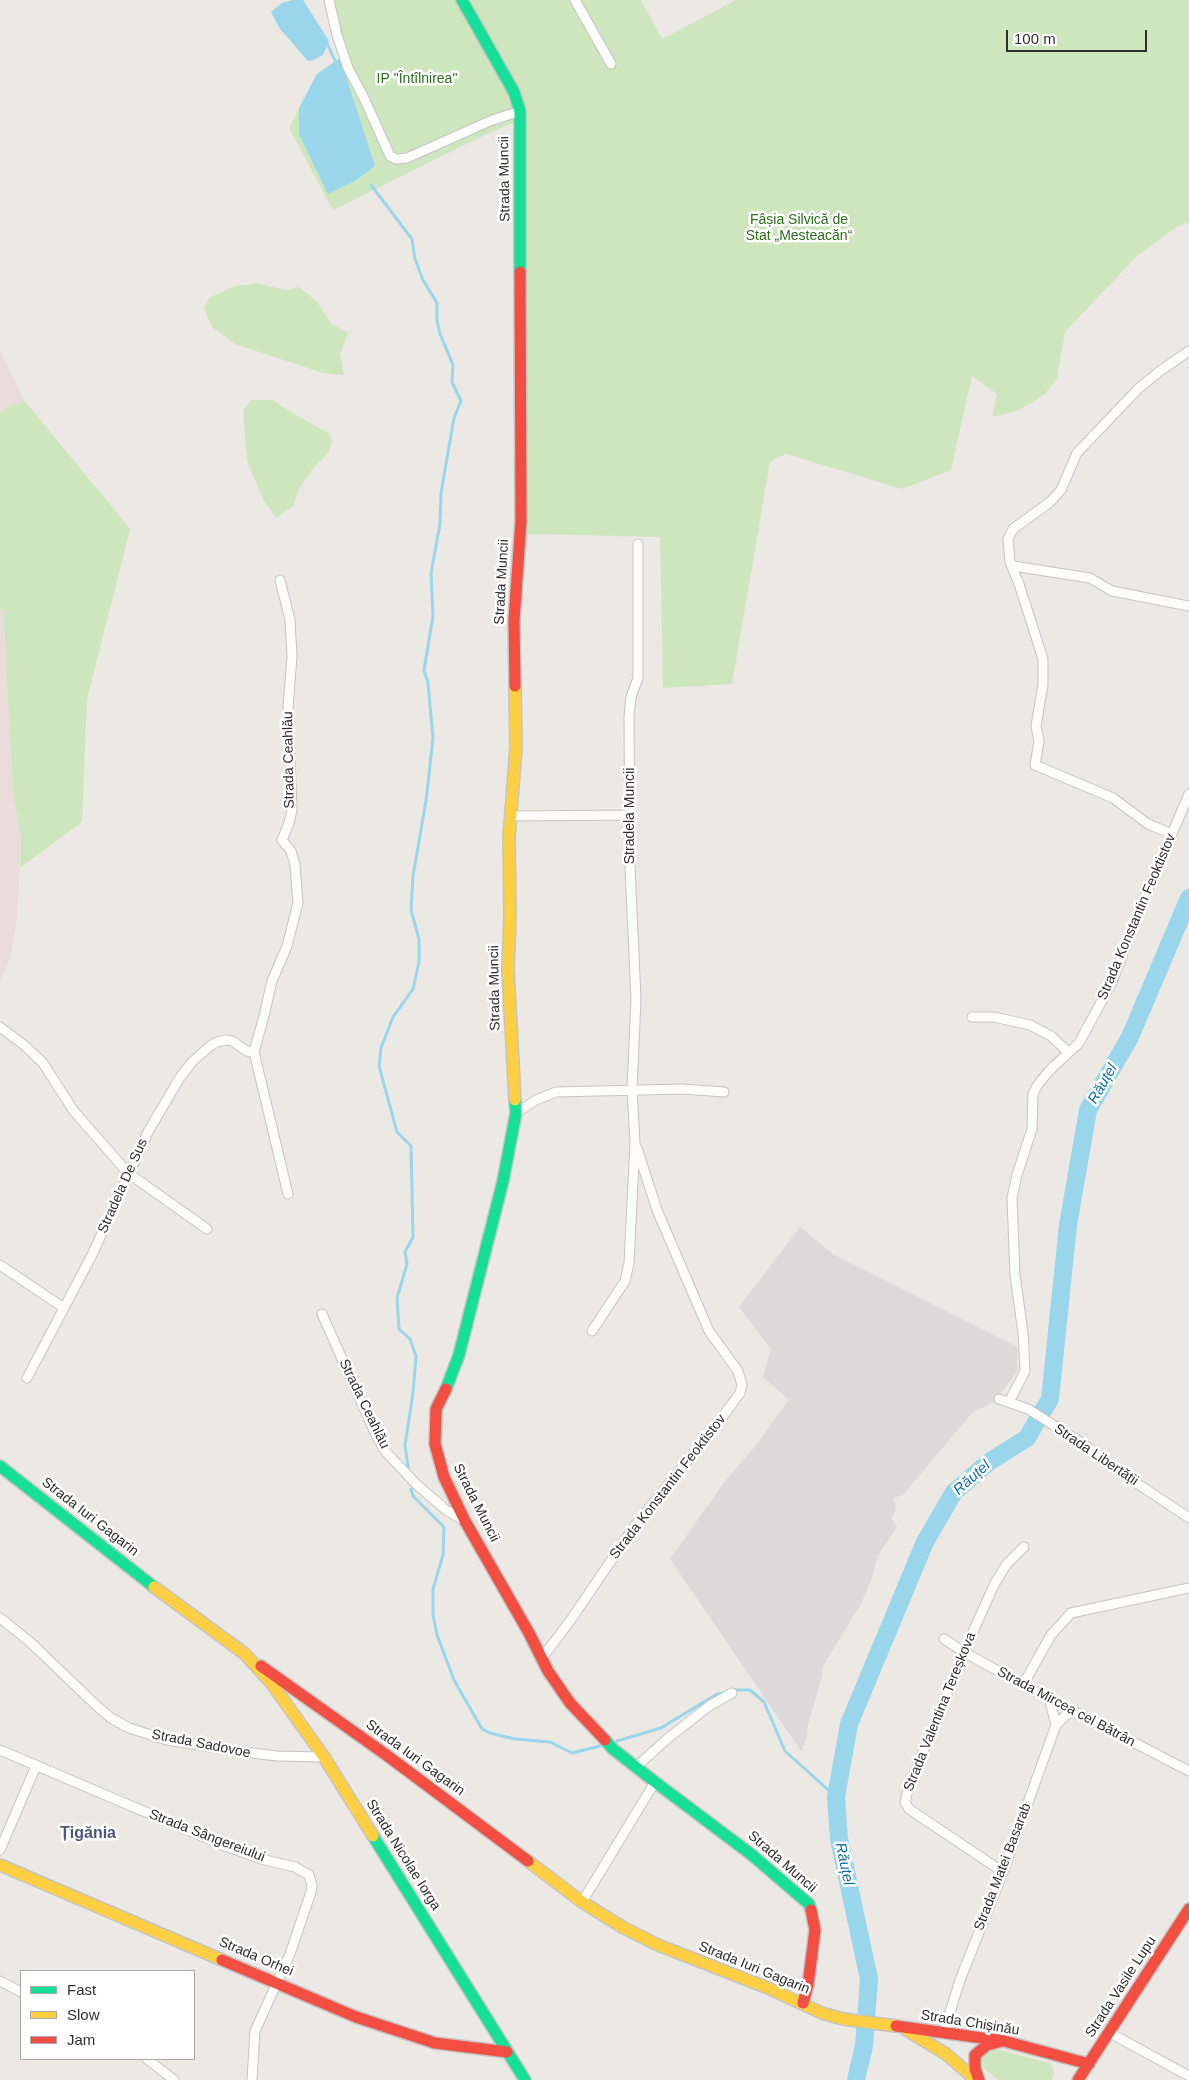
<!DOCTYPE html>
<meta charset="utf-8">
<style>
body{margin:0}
#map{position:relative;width:1189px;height:2080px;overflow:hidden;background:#ece8e4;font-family:Helvetica,sans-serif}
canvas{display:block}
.legend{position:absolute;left:20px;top:1970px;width:175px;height:90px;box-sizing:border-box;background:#fff;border:1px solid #ababab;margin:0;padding:6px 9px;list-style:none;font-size:15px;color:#2e2e2e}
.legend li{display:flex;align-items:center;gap:10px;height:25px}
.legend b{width:25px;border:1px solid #ababab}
.scale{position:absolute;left:1006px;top:30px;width:141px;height:22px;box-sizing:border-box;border:2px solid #2e2e2e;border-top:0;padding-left:6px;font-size:15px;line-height:18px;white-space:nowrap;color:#2e2e2e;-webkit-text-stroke:4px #fff;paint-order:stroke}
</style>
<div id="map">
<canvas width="1189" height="2080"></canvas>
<ul class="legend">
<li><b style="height:6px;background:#16e098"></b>Fast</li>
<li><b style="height:6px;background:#ffcf43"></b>Slow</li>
<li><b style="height:6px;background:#f24e42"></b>Jam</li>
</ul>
<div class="scale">100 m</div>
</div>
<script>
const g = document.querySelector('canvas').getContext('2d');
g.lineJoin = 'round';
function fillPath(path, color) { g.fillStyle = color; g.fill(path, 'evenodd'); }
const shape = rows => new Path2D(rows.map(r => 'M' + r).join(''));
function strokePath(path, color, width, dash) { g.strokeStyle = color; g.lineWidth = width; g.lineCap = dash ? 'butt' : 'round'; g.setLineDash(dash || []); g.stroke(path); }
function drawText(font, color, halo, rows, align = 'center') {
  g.font = font + ' Helvetica,sans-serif'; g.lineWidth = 5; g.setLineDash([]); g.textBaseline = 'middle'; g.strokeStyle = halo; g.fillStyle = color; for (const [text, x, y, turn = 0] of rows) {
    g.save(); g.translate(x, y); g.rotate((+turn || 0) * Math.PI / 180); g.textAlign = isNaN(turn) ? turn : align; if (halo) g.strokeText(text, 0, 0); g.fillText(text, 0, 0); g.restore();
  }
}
fillPath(shape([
 [800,1227,833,1254,1017,1347,1017,1372,995,1401,972,1413,903,1495,893,1498,896,1510,891,1518,897,1527,877,1557,873,1575,861,1604,823,1666,822,1676,808,1725,806,1740,801,1751,670,1559,726,1480,753,1449,789,1400,763,1377,771,1349,739,1307]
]), '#dcd9db');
fillPath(shape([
 [0,350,24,400,0,411],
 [3,608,13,793,21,839,17,917,10,959,0,980,0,609]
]), '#e9dcdb');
fillPath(shape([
 [323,0,641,0,662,39,736,0,1189,0,1189,222,1177,227,1137,256,1065,332,1057,378,1045,394,1017,411,992,417,997,394,972,376,951,470,902,489,786,454,770,462,732,684,663,688,660,537,527,534,524,118,489,133,333,210,289,128,317,74,339,58],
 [256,283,286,290,299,287,317,302,332,324,348,333,340,354,344,375,323,373,235,344,212,327,204,309,209,298,232,287],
 [24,400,130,529,87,700,82,822,20,868,21,839,13,793,3,609,0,609,0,411],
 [251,400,273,400,291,412,328,433,332,441,329,452,314,467,299,489,293,506,276,518,264,501,247,461,243,411],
 [992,2048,1049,2063,1053,2068,1054,2074,1052,2080,998,2080,984,2068,982,2059,986,2052]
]), '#cee6be');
fillPath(shape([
 [292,0,303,0,329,41,323,55,314,60,308,61,280,29,271,12,282,3],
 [340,58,375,166,355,181,328,194,299,134,299,108,317,74]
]), '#99d6ec');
strokePath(shape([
 [326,41,337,65],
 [371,185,412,239,415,259,423,280,437,303,437,321,440,334,453,365,452,382,461,401,454,418,441,493,440,524,431,573,433,616,424,670,428,683,433,738,426,801,413,876,411,910,419,939,419,962,413,989,393,1017,381,1048,379,1066,397,1132,411,1146,413,1237,405,1252,407,1264,397,1298,399,1329,410,1339,416,1356,413,1393,405,1445,408,1467],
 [411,1489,413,1496,444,1527,443,1555,433,1589,433,1615,437,1635,454,1680,482,1729,490,1733,515,1739,550,1742,572,1753,600,1746],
 [735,1690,750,1690,764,1702,785,1751,836,1797],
 [617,1741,661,1728,717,1694,724,1693]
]), '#99d6ec', 3);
strokePath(shape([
 [856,2080,864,2046,869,1979,839,1839,836,1797,849,1724,925,1542,954,1492,989,1462,1027,1438,1050,1399,1068,1225,1088,1110,1130,1037,1189,898]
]), '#99d6ec', 18);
const street = shape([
 [329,0,337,35,348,68,364,98,390,156,396,159,407,158,490,121,520,111],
 [575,0,611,64],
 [1013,566,1090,578,1112,591,1189,606],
 [280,580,290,620,292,656,288,708,292,810,289,823,282,840,291,851,295,865,298,903,287,946,272,981,264,1016,254,1052,288,1194],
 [511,816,630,815],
 [1172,834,1148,824,1113,798,1035,765,1039,741,1036,726,1043,685,1043,659,1019,584,1010,562,1008,539,1013,529,1050,502,1061,490,1077,453,1139,388,1160,371,1189,351],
 [972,1017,994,1017,1030,1025,1051,1036,1068,1052],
 [0,1027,24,1045,43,1063,73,1110,128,1173,207,1229],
 [516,1113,536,1100,556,1092,682,1089,724,1092],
 [0,1265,64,1308],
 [322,1314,377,1437,386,1452,416,1484,446,1510,465,1521],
 [592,1331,625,1281,629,1263,635,1143,632,1089,636,999,630,867,629,717,631,697,638,678,638,544],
 [27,1378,92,1255,148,1132,179,1079,192,1062,210,1046,217,1042,226,1040,232,1041,247,1051,254,1052],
 [999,1399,1028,1409,1085,1445,1123,1474,1189,1518],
 [1009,1402,1025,1371,1023,1333,1015,1275,1012,1198,1017,1175,1032,1129,1033,1094,1037,1086,1049,1071,1079,1043,1112,982,1143,901,1189,794],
 [0,1618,29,1641,99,1708,111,1718,129,1728,167,1740,236,1751,277,1756,324,1757],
 [944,1639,964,1652,1023,1685,1189,1771],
 [542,1658,570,1621,636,1524,712,1431,740,1393,742,1385,738,1371,709,1331,657,1210,637,1148],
 [1023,1685,1051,1635,1071,1613,1189,1588],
 [1049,1698,1056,1725],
 [0,1750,225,1846,265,1860,295,1867,309,1875,312,1885,311,1892,290,1954,255,2031,252,2080],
 [636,1767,667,1739,709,1706,732,1693],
 [0,1850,36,1766],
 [1003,1872,909,1809,905,1802,909,1786,968,1643,994,1585,1006,1565,1024,1547],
 [582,1902,655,1782],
 [0,1981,21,1992],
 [944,2032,960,1980,1003,1872,1056,1725,1065,1716,1074,1711],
 [1110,2033,1189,2076],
 [147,2059,174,2080]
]);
const fast = shape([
 [462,0,514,92,520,111,520,272],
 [446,1389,459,1355,503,1181,516,1113,515,1100],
 [0,1466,154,1587],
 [605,1740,613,1749,655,1782,752,1855,809,1904,811,1910],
 [373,1836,525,2080]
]);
const slow = shape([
 [515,686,516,748,509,837,510,916,508,970,515,1100],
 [154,1587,245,1654,272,1684,324,1757,373,1836],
 [528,1861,582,1902,624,1928,658,1945,768,1988,822,2013,843,2019,896,2026],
 [0,1865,222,1960],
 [905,2029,946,2054,976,2080]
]);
const jam = shape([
 [515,686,514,620,521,521,520,272],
 [446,1389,436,1409,435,1444,444,1477,465,1521,529,1633,548,1671,570,1703,605,1740],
 [261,1666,385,1754,528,1861],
 [222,1960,356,2017,435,2043,507,2052],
 [803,2003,808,1985,815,1930,811,1910],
 [896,2026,1004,2041,1089,2064],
 [979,2080,975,2069,975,2055,987,2045,999,2042],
 [1078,2080,1189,1909]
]);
strokePath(street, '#c5c4c5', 11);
strokePath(fast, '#c5c4c5', 14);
strokePath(slow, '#c5c4c5', 14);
strokePath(jam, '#c5c4c5', 14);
strokePath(street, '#fcfcfb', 9);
strokePath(fast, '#16e098', 11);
strokePath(slow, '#ffcf43', 11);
strokePath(jam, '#f24e42', 11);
drawText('14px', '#2c6e1b', '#fff', [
 ["IP \"Întîlnirea\"",417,79],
 ["Fâșia Silvică de",799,220],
 ["Stat „Mesteacăn“",799,236]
]);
drawText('14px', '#2e2e2e', '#fff', [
 ["Strada Muncii",505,179,-91],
 ["Strada Muncii",502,582,-87],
 ["Strada Ceahlău",289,760,-91],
 ["Stradela Muncii",630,816,-90],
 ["Strada Konstantin Feoktistov",1137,917,-67],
 ["Strada Muncii",495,988,-91],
 ["Stradela De Sus",123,1186,-66],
 ["Strada Ceahlău",364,1404,64],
 ["Strada Libertății",1096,1455,34],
 ["Strada Konstantin Feoktistov",668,1487,-52],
 ["Strada Muncii",476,1503,63],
 ["Strada Iuri Gagarin",90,1517,38],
 ["Strada Mircea cel Bătrân",1066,1707,28],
 ["Strada Valentina Tereșkova",940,1712,-68],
 ["Strada Sadovoe",201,1744,11],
 ["Strada Iuri Gagarin",415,1758,36],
 ["Strada Sângereiului",207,1836,21],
 ["Strada Nicolae Iorga",403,1855,58],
 ["Strada Muncii",782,1862,41],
 ["Strada Matei Basarab",1003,1867,-69],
 ["Strada Orhei",256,1957,23],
 ["Strada Iuri Gagarin",754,1968,22],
 ["Strada Vasile Lupu",1121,1987,-57],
 ["Strada Chișinău",970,2023,9]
]);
drawText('italic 15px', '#0d6fa3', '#fff', [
 ["Răuțel",1103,1084,-60],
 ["Răuțel",972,1478,-42],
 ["Răuțel",844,1864,78]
]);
drawText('bold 16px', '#4d5680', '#fff', [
 ["Țigănia",88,1834]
]);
</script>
